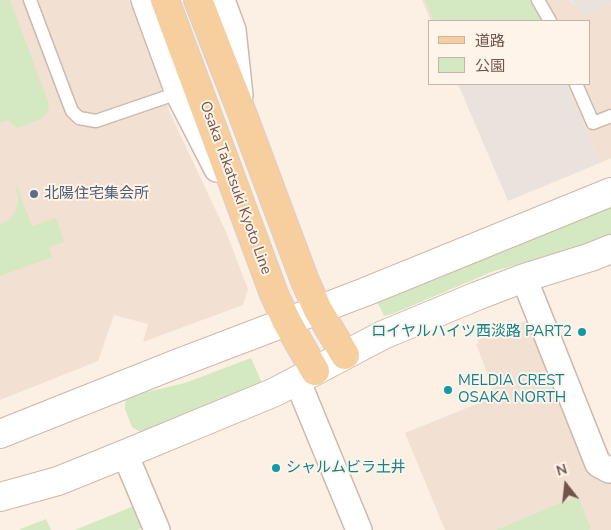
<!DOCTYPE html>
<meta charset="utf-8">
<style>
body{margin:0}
#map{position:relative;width:611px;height:530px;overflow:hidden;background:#fbf0e3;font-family:"Nunito Sans","Noto Sans JP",sans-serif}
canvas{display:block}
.legend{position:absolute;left:428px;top:20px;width:162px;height:65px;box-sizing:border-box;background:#fef4e9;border:1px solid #c6b4a9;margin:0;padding:6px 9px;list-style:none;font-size:15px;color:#72554a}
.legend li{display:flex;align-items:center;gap:10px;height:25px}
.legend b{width:25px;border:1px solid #c6b4a9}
.north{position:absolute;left:541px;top:460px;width:50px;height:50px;-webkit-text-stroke:4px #fef4e9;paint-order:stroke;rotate:344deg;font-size:14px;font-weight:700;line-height:20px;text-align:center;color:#72554a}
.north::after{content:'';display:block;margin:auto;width:18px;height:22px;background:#72554a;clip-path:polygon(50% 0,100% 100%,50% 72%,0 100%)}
</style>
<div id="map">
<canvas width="611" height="530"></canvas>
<ul class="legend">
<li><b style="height:6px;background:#f7ce9e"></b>道路</li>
<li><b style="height:14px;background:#d4e8c2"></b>公園</li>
</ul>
<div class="north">N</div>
</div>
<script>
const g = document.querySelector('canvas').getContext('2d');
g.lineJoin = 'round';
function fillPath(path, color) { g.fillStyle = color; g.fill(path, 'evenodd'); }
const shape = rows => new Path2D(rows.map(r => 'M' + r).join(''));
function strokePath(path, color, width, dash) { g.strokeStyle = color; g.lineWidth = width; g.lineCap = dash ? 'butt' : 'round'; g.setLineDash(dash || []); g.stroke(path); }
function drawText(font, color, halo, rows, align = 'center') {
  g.font = font + ' "Nunito Sans","Noto Sans JP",sans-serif'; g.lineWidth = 4; g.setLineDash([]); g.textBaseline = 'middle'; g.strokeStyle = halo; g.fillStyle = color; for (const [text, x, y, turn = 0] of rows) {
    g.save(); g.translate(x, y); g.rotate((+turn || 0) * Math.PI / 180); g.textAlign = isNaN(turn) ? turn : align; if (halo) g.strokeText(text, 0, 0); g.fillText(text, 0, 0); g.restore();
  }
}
fillPath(shape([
 [0,0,129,0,171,115,226,232,248,289,243,305,143,342,148,324,114,315,98,361,0,400],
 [422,0,570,0,583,14,611,3,611,158,600,163,566,84,590,84,590,21,431,21],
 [531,319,611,476,611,530,445,530,405,433,496,396,476,344,479,343,478,340]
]), '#f2e1d2');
fillPath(shape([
 [571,0,611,0,611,3,583,15],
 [458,84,566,84,600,163,508,201]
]), '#eae3dd');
fillPath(shape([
 [0,0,10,0,48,101,49,108,46,114,41,119,18,128,8,120,0,123],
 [425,0,530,0,542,21,434,21],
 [17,186,32,226,56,218,64,242,49,247,52,257,0,276,0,225,10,219,15,212,18,204,18,196,15,188],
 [611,206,611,235,585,246,494,271,392,314,384,316,380,307,377,303,390,296],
 [251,358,262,383,146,431,140,432,132,427,125,409,125,404,126,399,130,396,185,383],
 [578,496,591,529,588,530,496,530],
 [134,506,143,527,137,530,75,530],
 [46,519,51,530,18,530]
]), '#d4e8c2');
const lane = shape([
 [30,0,68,101,72,111,79,118,96,121,178,93],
 [538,0,550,21],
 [576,84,593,123,611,116]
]);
const street = shape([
 [144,0,178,93,217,169],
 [222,0,233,30,240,95],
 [524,278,598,464,609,470,611,470],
 [297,380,359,530],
 [125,454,157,530]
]);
const secondary = shape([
 [0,434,176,364,365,292,611,192],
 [0,497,58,481,125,454,275,392,383,335,477,296,524,278,591,257,611,249]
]);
const primary = shape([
 [165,0,274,294,287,322,315,371],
 [198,0,241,110,305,281,318,310,345,355]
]);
strokePath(lane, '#ceb9ad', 15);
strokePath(street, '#ceb9ad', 28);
strokePath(secondary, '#d0b8aa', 30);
strokePath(primary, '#d8cfcc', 30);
strokePath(lane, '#fff', 12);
strokePath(street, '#fff', 25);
strokePath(secondary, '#fff', 28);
strokePath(primary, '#f7ce9e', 28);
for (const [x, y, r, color] of [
 [34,194,5,"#5c6f8a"],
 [582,332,5,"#0f9aa8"],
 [448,390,5,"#0f9aa8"],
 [276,468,5,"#0f9aa8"]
]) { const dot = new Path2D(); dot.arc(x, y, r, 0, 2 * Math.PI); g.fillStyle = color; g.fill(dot); strokePath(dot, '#fef4e9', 2); }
drawText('15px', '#72554a', '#fef4e9', [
 ["Osaka Takatsuki Kyoto Line",235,188,70]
]);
drawText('15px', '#4e5e75', '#fef4e9', [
 ["北陽住宅集会所",44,194]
], 'left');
drawText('15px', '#0d838f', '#fef4e9', [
 ["ロイヤルハイツ西淡路 PART2",572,332,"right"],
 ["MELDIA CREST",458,381],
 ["OSAKA NORTH",458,398],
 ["シャルムビラ土井",286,468]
], 'left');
</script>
